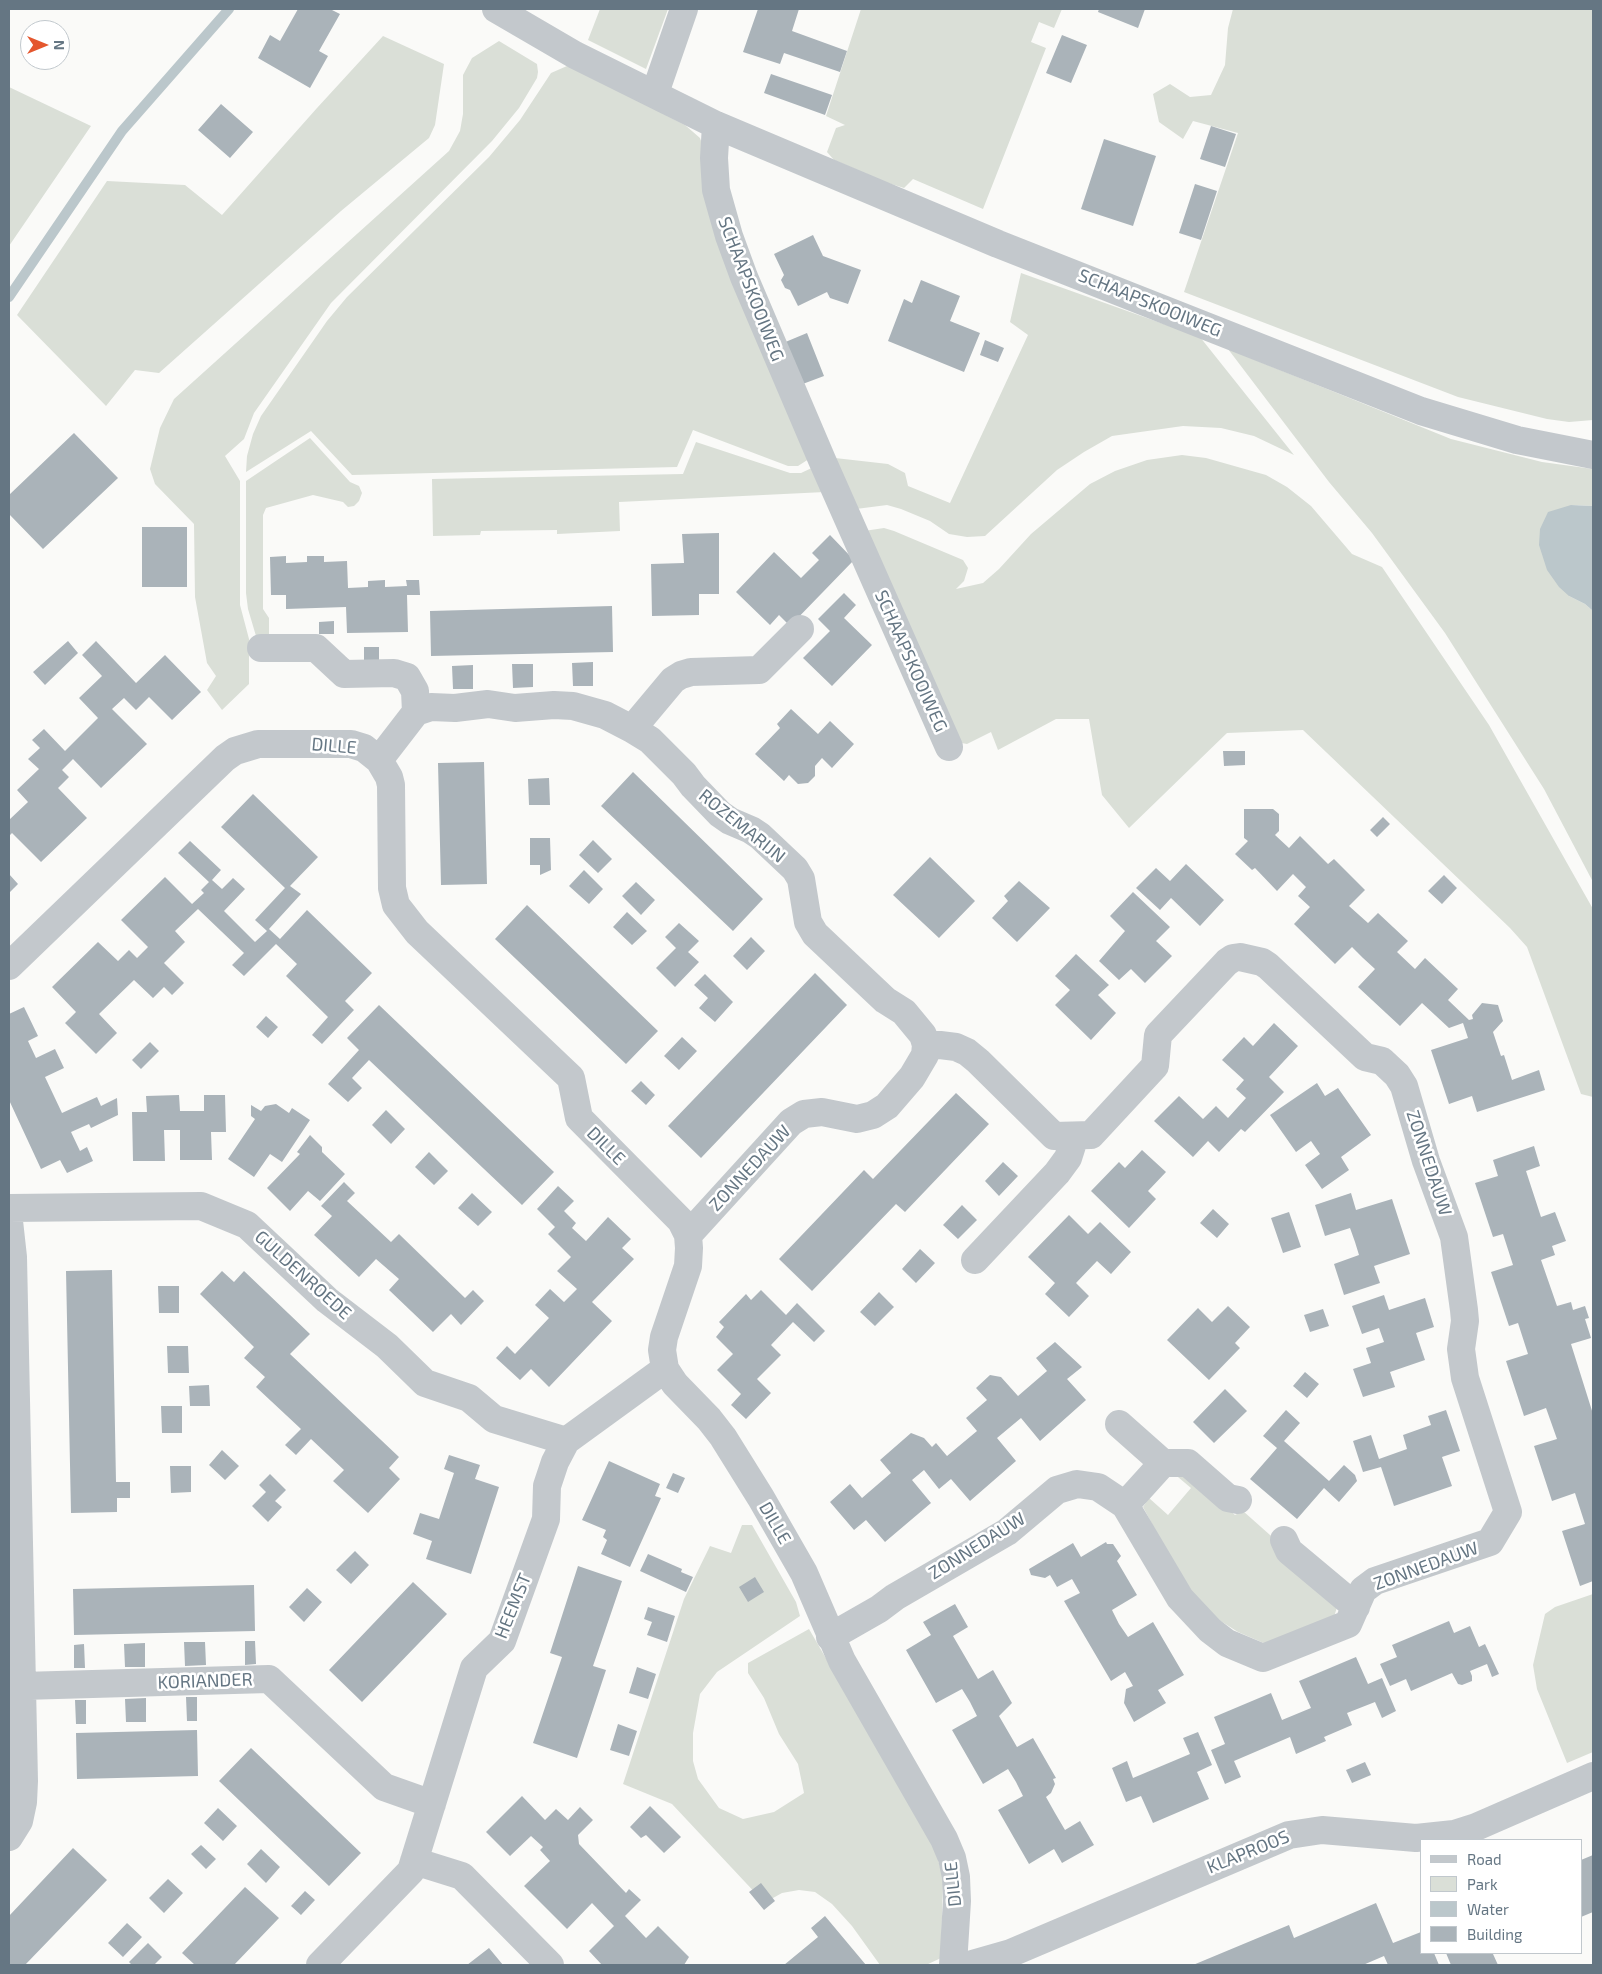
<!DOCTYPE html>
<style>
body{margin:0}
#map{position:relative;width:1602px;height:1974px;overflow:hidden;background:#fafaf8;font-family:"Exo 2",sans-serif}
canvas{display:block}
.frame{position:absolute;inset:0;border:10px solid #657683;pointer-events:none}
.legend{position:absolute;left:1420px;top:1839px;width:162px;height:115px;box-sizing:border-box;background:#fff;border:1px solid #c1c8cd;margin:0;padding:6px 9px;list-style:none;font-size:15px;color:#657683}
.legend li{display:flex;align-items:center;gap:10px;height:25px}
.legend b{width:25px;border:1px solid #c1c8cd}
.north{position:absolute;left:20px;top:20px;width:50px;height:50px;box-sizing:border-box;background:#fff;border:1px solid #c1c8cd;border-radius:50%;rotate:90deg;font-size:14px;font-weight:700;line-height:20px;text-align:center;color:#657683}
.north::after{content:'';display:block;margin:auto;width:18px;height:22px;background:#e4572e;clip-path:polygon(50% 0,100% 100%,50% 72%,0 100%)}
</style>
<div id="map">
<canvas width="1602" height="1974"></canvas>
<div class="frame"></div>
<ul class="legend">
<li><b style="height:6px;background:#c3c8cc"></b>Road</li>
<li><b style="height:14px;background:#dadfd7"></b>Park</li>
<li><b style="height:14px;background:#bbc7cb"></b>Water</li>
<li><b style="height:14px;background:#aab3b9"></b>Building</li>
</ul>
<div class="north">N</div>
</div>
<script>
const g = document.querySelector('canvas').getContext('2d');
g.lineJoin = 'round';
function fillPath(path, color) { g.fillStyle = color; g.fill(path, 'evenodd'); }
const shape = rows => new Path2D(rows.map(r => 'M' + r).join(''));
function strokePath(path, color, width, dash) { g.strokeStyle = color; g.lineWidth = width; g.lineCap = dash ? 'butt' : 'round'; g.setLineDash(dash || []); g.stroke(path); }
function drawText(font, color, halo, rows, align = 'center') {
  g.font = font + ' "Exo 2",sans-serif'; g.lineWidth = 5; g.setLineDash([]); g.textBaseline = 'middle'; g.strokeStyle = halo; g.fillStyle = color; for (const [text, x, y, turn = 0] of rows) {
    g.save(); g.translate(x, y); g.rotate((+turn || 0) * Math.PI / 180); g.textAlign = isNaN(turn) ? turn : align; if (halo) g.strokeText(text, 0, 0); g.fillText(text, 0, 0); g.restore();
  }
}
fillPath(shape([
 [600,9,668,9,646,69,588,40],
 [861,9,1062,9,1054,28,1039,22,1031,42,1046,48,983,209,913,179,904,188,888,183,834,160,827,152,836,128,845,125,826,116],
 [1233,9,1593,9,1593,420,1569,422,1547,419,1458,397,1184,292,1238,133,1193,121,1183,139,1159,122,1153,94,1170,84,1190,97,1211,95,1225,65,1228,28],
 [383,36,444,64,435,125,429,138,341,211,159,373,135,370,106,406,17,315,107,181,185,185,222,215,317,108],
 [499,41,537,64,538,72,537,78,519,108,492,141,331,303,254,413,244,439,225,456,240,481,240,605,249,639,249,684,222,710,207,690,216,676,207,663,195,597,194,524,155,484,150,469,160,428,174,399,449,151,460,131,463,114,463,75,472,58],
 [567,66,572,67,685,125,700,138,812,457,798,466,788,466,693,430,677,467,352,475,311,431,246,472,247,456,253,434,261,416,327,321,347,297,489,157,520,120,551,73],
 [9,87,91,126,9,246],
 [1021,273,1200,337,1294,455,1254,436,1221,428,1183,426,1112,436,1084,452,1057,470,985,536,967,537,949,534,930,521,901,509,887,505,856,509,835,458,888,464,905,473,908,486,950,503,1028,335,1010,322],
 [1228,349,1451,439,1542,462,1593,469,1593,506,1571,505,1569,596,1585,604,1593,611,1593,882,1544,789,1445,633,1372,533,1329,482],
 [310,438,350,482,359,486,362,493,359,501,354,506,348,507,343,502,313,495,266,508,263,515,263,609,269,618,269,635,256,636,248,609,246,593,246,481],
 [696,442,790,473,801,473,816,466,825,492,619,502,620,531,557,534,557,530,481,531,480,535,433,536,432,479,683,474],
 [1182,455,1206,458,1266,475,1287,487,1311,506,1352,554,1382,567,1489,725,1593,909,1593,1097,1581,1094,1527,947,1510,928,1303,730,1227,733,1129,828,1102,795,1089,719,1056,719,998,750,991,732,967,744,956,742,864,531,884,528,894,531,963,560,968,568,964,581,956,589,983,583,999,569,1031,534,1090,484,1115,471,1147,460],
 [1172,1472,1186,1473,1235,1515,1243,1511,1279,1543,1338,1604,1334,1617,1266,1644,1238,1632,1219,1620,1185,1586,1143,1507,1149,1498,1168,1515,1191,1488],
 [742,1525,752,1525,796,1602,800,1616,717,1672,700,1694,693,1733,693,1761,698,1779,719,1808,743,1819,774,1812,804,1793,798,1764,779,1734,764,1698,748,1673,748,1663,809,1629,934,1845,943,1878,941,1958,926,1965,880,1965,852,1926,832,1904,815,1892,799,1890,782,1893,773,1898,760,1898,672,1804,623,1784,684,1599,710,1546,731,1553],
 [1593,1594,1593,1752,1567,1763,1537,1689,1533,1665,1545,1614,1555,1607]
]), '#dadfd7');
fillPath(shape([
 [1571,505,1593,506,1593,611,1585,604,1569,596,1559,587,1547,570,1539,545,1540,529,1548,512]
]), '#bbc7cb');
strokePath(shape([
 [9,297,122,131,229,9]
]), '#bbc7cb', 10);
fillPath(shape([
 [298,9,330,9,340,14,319,51,328,56,310,88,258,58,270,35,280,41],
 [758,9,799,9,792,31,847,51,840,72,784,53,780,64,743,52],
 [1099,9,1145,9,1138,28,1098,12],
 [1062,35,1087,45,1071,83,1046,73],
 [771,74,832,95,825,115,764,93],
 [221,104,253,132,230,158,198,130],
 [1211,126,1236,134,1225,167,1200,159],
 [1104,139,1156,156,1133,226,1081,209],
 [1195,184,1217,191,1201,240,1179,233],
 [813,235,823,256,861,270,848,304,830,298,827,292,798,306,790,290,785,288,781,280,784,275,774,254],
 [921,280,960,296,950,321,980,333,964,372,888,341,904,299,912,303],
 [807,333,824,376,800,385,783,343],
 [985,340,1004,348,998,362,980,355],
 [74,433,118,478,43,549,9,514,9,495],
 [142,527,187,527,187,587,142,587],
 [719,533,719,594,699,594,699,615,652,616,651,564,684,563,682,534],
 [830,535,854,560,790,626,779,615,770,625,736,592,774,552,801,578,819,560,812,553],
 [286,556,286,563,307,562,307,556,324,556,324,562,347,561,348,588,368,587,368,581,385,580,385,587,407,586,406,580,419,580,420,595,407,595,408,632,347,633,346,607,286,609,286,595,271,595,270,557],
 [844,593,856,605,844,618,872,645,832,686,803,658,830,631,818,619],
 [612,606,613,652,431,656,430,611],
 [334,621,334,634,319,634,319,622],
 [68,641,78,653,45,685,33,672],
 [96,641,136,683,165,655,201,692,172,720,149,697,136,710,124,698,112,709,147,744,101,788,73,759,62,770,69,777,58,788,87,818,41,862,12,833,9,836,9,820,28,802,17,790,39,769,28,759,40,748,32,740,44,729,65,751,98,718,79,698,102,676,82,655],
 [364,647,379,647,379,660,364,660],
 [593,662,593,686,573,686,572,663],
 [512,664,533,664,533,687,513,688],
 [473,665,473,689,453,689,452,666],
 [791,709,818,734,830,721,854,744,832,768,822,758,815,766,815,776,808,783,798,784,789,775,784,781,755,754,780,728,777,724],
 [1223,751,1245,751,1245,765,1224,766],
 [484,762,487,884,441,885,438,763],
 [633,772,763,899,733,931,601,806],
 [549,778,550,805,529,805,528,779],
 [253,794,318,857,290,886,301,894,269,929,280,939,307,910,372,973,345,1001,354,1010,322,1044,312,1035,328,1017,286,976,297,964,276,944,244,976,232,965,244,953,198,909,175,931,185,942,164,963,184,983,172,995,164,987,153,998,134,980,99,1014,117,1033,96,1054,65,1023,76,1012,52,987,98,942,118,961,129,950,137,958,148,947,121,920,165,877,192,904,204,893,201,890,209,882,178,853,190,841,221,870,212,880,222,889,233,878,245,889,224,911,255,942,267,931,255,920,285,888,221,827],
 [1244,809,1273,809,1279,814,1279,831,1275,835,1289,848,1300,836,1328,864,1334,859,1365,890,1349,906,1368,923,1378,913,1408,941,1397,952,1415,969,1425,958,1458,989,1448,1000,1469,1020,1473,1019,1472,1015,1482,1003,1498,1005,1503,1021,1493,1032,1501,1056,1504,1055,1512,1080,1539,1070,1545,1090,1477,1112,1472,1096,1449,1104,1431,1050,1468,1038,1463,1023,1449,1028,1422,1003,1400,1026,1358,987,1375,969,1363,958,1352,947,1335,964,1294,924,1310,907,1298,896,1306,887,1293,874,1277,891,1255,868,1252,870,1235,854,1248,841,1244,838],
 [1383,817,1390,824,1377,837,1370,830],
 [530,838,550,838,551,870,540,875,540,865,530,865],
 [593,840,612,859,598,873,579,855],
 [930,857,975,901,939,938,893,895],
 [1186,864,1224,900,1200,926,1171,898,1160,910,1136,888,1156,868,1170,881],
 [584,870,603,889,589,904,569,886],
 [9,874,18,884,9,893],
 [1444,875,1457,888,1442,904,1428,891],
 [1019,881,1050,908,1017,942,992,918,1008,901,1004,896],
 [636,882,655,900,641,915,622,896],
 [1133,892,1170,927,1156,941,1172,956,1145,983,1131,969,1119,980,1099,961,1125,931,1110,916],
 [527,905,658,1031,626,1064,495,939],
 [627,912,647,931,632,945,613,927],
 [679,923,699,941,688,952,699,962,675,987,656,968,676,948,665,937],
 [751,937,765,951,747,970,733,956],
 [1076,954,1109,985,1098,995,1116,1013,1091,1040,1055,1005,1070,990,1055,976],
 [815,973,847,1005,701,1158,668,1126],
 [705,974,733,1002,715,1022,699,1008,708,998,694,985],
 [379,1005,554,1172,522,1205,369,1060,352,1078,362,1088,348,1102,328,1084,359,1050,347,1038],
 [24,1007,38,1036,28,1041,36,1058,55,1049,64,1068,45,1077,62,1113,97,1097,101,1106,117,1098,118,1115,91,1128,89,1124,71,1132,80,1151,87,1147,93,1161,67,1173,60,1160,41,1169,9,1100,9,1014],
 [266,1016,278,1027,268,1038,256,1027],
 [1274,1023,1298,1046,1269,1077,1284,1092,1245,1132,1241,1129,1219,1152,1208,1141,1193,1157,1154,1121,1179,1096,1203,1119,1216,1106,1228,1118,1246,1098,1236,1089,1244,1080,1222,1060,1244,1037,1253,1046],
 [682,1037,697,1051,679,1070,664,1056],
 [150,1042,159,1051,141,1069,132,1060],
 [641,1081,655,1095,646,1105,631,1091],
 [1317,1083,1325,1096,1338,1088,1371,1135,1341,1157,1349,1170,1322,1189,1305,1165,1320,1154,1311,1141,1296,1152,1270,1115],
 [956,1093,989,1124,905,1212,896,1204,812,1291,779,1259,864,1170,873,1179],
 [179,1095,180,1111,204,1111,204,1095,225,1095,226,1132,211,1132,212,1160,180,1160,180,1130,164,1130,165,1161,133,1161,132,1112,147,1112,146,1096],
 [276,1104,289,1113,292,1108,310,1120,282,1162,270,1154,254,1177,228,1159,255,1119,251,1116,251,1105,261,1111,265,1106],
 [386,1110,405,1129,391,1144,372,1125],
 [310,1135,322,1147,322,1152,345,1174,320,1201,308,1191,290,1211,267,1188,300,1154,297,1152],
 [1534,1146,1540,1166,1526,1171,1541,1217,1555,1212,1566,1241,1552,1246,1555,1255,1541,1260,1557,1306,1571,1302,1573,1310,1585,1306,1589,1318,1585,1319,1591,1338,1571,1344,1593,1414,1593,1581,1580,1586,1562,1531,1585,1524,1575,1493,1552,1501,1534,1446,1557,1439,1546,1408,1524,1416,1506,1361,1528,1354,1518,1323,1509,1326,1491,1272,1513,1265,1503,1234,1493,1237,1475,1183,1498,1176,1493,1160],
 [1142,1150,1166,1172,1148,1191,1156,1199,1129,1228,1091,1191,1119,1162,1125,1168],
 [429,1152,448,1171,434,1185,415,1167],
 [1003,1162,1018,1176,999,1196,985,1181],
 [344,1182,355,1193,347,1201,391,1242,399,1234,465,1298,473,1290,484,1301,461,1325,451,1314,433,1332,389,1290,399,1279,376,1259,359,1277,314,1235,332,1216,321,1206],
 [558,1186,574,1201,564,1211,576,1223,572,1228,586,1241,608,1217,631,1239,622,1248,634,1259,592,1302,612,1321,549,1387,531,1369,520,1380,496,1358,507,1346,515,1354,549,1318,535,1305,550,1289,564,1302,577,1289,557,1271,571,1257,548,1234,555,1227,537,1209],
 [472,1193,492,1212,478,1226,458,1208],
 [1351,1193,1356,1210,1392,1199,1410,1254,1374,1266,1380,1283,1344,1295,1334,1264,1359,1255,1355,1242,1350,1228,1325,1236,1315,1205],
 [962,1205,977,1220,958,1239,943,1225],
 [1213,1209,1229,1224,1217,1238,1200,1223],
 [1289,1212,1301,1247,1283,1253,1271,1218],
 [1069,1215,1088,1234,1100,1222,1131,1252,1111,1274,1097,1261,1076,1283,1089,1296,1069,1317,1045,1294,1055,1283,1028,1257],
 [920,1249,935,1263,916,1283,902,1269],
 [112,1270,116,1482,130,1482,130,1498,117,1498,117,1512,71,1513,66,1271],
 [222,1271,234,1282,244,1271,310,1334,290,1354,399,1457,389,1468,400,1479,368,1513,333,1481,344,1470,311,1439,296,1455,285,1445,301,1429,256,1387,265,1377,244,1358,254,1347,200,1294],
 [158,1286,179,1286,179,1313,159,1313],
 [761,1290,786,1315,797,1303,825,1331,814,1342,793,1322,771,1345,781,1355,757,1379,771,1393,746,1419,731,1405,741,1394,717,1370,733,1354,716,1337,724,1327,719,1322,746,1294,751,1300],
 [879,1292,894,1307,875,1326,860,1312],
 [1384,1295,1389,1310,1425,1298,1434,1327,1416,1333,1425,1360,1390,1372,1395,1387,1363,1397,1353,1369,1371,1363,1366,1348,1384,1342,1379,1328,1362,1334,1352,1306],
 [1228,1306,1250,1327,1235,1343,1240,1348,1209,1380,1167,1340,1198,1308,1212,1322],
 [1323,1309,1329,1326,1310,1332,1304,1315],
 [1055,1342,1082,1367,1067,1379,1086,1400,1040,1441,1021,1418,997,1438,1016,1461,970,1501,951,1479,939,1489,924,1470,912,1480,931,1503,885,1542,866,1520,854,1530,830,1502,850,1484,862,1498,891,1473,880,1460,911,1433,924,1438,932,1447,936,1443,947,1456,977,1431,966,1418,987,1400,976,1388,990,1375,1001,1377,1018,1396,1047,1371,1036,1358],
 [167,1346,188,1346,189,1373,168,1373],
 [1305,1372,1319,1384,1307,1398,1293,1386],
 [209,1385,210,1406,190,1406,189,1386],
 [1225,1389,1247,1411,1214,1443,1193,1422],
 [161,1406,182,1406,182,1433,162,1433],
 [1286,1410,1300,1423,1284,1441,1329,1481,1344,1465,1355,1475,1357,1481,1339,1502,1324,1488,1297,1519,1250,1479,1277,1448,1263,1436],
 [1446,1410,1460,1451,1442,1457,1452,1486,1394,1506,1381,1467,1363,1472,1353,1441,1371,1435,1379,1459,1407,1449,1403,1435,1431,1425,1428,1416],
 [222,1450,239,1466,225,1480,209,1465],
 [449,1455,480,1465,475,1479,499,1487,471,1574,426,1559,432,1541,413,1534,420,1513,439,1519,454,1473,444,1469],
 [609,1461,660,1484,655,1496,661,1498,630,1567,601,1554,607,1540,603,1537,606,1530,582,1520],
 [170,1466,191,1466,191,1492,171,1493],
 [673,1473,685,1478,678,1493,666,1488],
 [270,1474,286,1490,275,1501,282,1507,268,1522,252,1506,266,1492,259,1485],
 [1106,1542,1107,1544,1113,1544,1121,1556,1117,1561,1137,1595,1112,1610,1119,1624,1128,1637,1153,1622,1184,1675,1158,1690,1166,1703,1134,1722,1124,1703,1126,1689,1133,1686,1125,1672,1111,1681,1064,1601,1080,1593,1072,1579,1057,1587,1050,1575,1045,1578,1031,1575,1029,1569,1073,1543,1081,1557],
 [355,1551,369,1565,351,1584,336,1570],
 [648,1554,682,1569,681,1572,693,1577,686,1592,640,1571],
 [578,1566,622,1581,593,1666,606,1670,577,1758,533,1743,562,1657,550,1653],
 [755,1577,764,1592,748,1602,739,1587],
 [413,1582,447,1614,362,1702,329,1670],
 [254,1585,255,1631,74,1635,73,1589],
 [307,1588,322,1602,304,1622,289,1607],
 [955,1604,968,1627,953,1636,978,1679,993,1670,1001,1684,1012,1703,999,1716,1017,1747,1033,1738,1056,1778,1053,1779,1055,1784,1051,1793,1046,1797,1055,1813,1065,1830,1080,1821,1094,1845,1062,1863,1054,1849,1029,1864,998,1810,1023,1796,1016,1782,1008,1769,983,1784,952,1730,977,1716,970,1702,962,1689,936,1703,906,1650,931,1635,923,1622],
 [648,1607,675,1616,667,1642,647,1635,652,1622,644,1619],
 [1449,1621,1454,1633,1470,1626,1479,1647,1485,1644,1499,1674,1492,1677,1487,1664,1470,1671,1472,1676,1472,1681,1462,1685,1458,1684,1452,1673,1411,1691,1406,1679,1390,1686,1380,1664,1397,1657,1392,1645],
 [245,1641,255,1641,256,1664,245,1665],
 [184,1642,205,1642,206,1665,185,1666],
 [145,1643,145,1667,125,1667,124,1644],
 [84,1644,85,1668,74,1668,74,1645],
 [1356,1657,1368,1684,1382,1678,1396,1711,1382,1718,1375,1702,1347,1713,1352,1725,1324,1737,1326,1741,1296,1754,1290,1737,1234,1761,1241,1777,1225,1784,1211,1750,1225,1744,1214,1717,1271,1693,1282,1720,1311,1708,1299,1681],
 [637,1667,656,1674,648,1699,629,1693],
 [186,1697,197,1697,197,1721,187,1721],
 [146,1698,146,1722,126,1722,125,1699],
 [75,1700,86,1700,86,1724,76,1724],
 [618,1724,637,1731,629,1756,610,1750],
 [197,1730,198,1776,77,1779,76,1733],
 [1198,1732,1212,1765,1197,1772,1209,1799,1153,1823,1141,1796,1126,1802,1112,1768,1127,1761,1133,1778,1190,1754,1183,1738],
 [251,1748,361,1853,329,1886,219,1781],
 [1365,1762,1371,1775,1352,1783,1346,1770],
 [522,1796,545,1820,556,1809,568,1820,580,1807,593,1820,578,1835,579,1844,626,1893,629,1889,641,1900,625,1916,646,1938,658,1926,689,1957,684,1965,602,1965,589,1951,614,1926,592,1903,567,1929,524,1886,550,1861,540,1850,543,1847,531,1836,510,1856,486,1832],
 [650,1806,681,1837,664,1853,646,1835,641,1838,630,1827],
 [218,1808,237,1826,223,1841,204,1823],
 [201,1845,216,1859,206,1869,191,1854],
 [73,1848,107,1880,25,1965,9,1965,9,1916],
 [261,1849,280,1867,266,1883,247,1864],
 [1593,1855,1593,1912,1581,1917,1581,1860],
 [168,1879,183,1893,164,1913,149,1898],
 [761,1883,775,1901,764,1910,749,1892],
 [245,1887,279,1918,234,1965,195,1965,182,1953],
 [305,1891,315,1900,301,1915,291,1906],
 [1376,1903,1393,1943,1421,1932,1421,1953,1434,1953,1439,1965,1388,1965,1384,1956,1363,1965,1193,1965,1289,1925,1294,1938],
 [825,1916,866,1965,784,1965,818,1937,811,1928],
 [127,1923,142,1937,123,1957,108,1943],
 [148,1943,162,1957,154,1965,132,1965,129,1962],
 [489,1948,503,1965,467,1965],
 [1446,1953,1496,1953,1493,1954,1498,1965,1451,1965]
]), '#aab3b9');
strokePath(shape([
 [496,9,575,55,716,125,998,244,1421,411,1517,440,1593,455],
 [655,93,684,9],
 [716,125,714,158,716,190,729,236,744,277,822,460,949,747],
 [261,648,316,648,344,674,394,673,407,677,415,691,416,712],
 [632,729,673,680,681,675,691,672,759,670,800,629],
 [379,760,416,712,431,707,455,708,488,704,515,708,554,705,573,706,605,715,632,729,650,740,684,774,693,786,720,814,730,821,751,830,760,836,795,869,801,879,808,922,815,934,885,1000,904,1012,923,1035,926,1045],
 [9,966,225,758,235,751,258,744,351,744,364,748,379,760,389,777,391,785,392,888,396,905,417,932,571,1078,579,1118,681,1221,688,1235,689,1248,688,1266,664,1337,662,1350,665,1369,675,1384,709,1419,723,1437,761,1498,804,1573,842,1661,944,1839,952,1858,956,1877,957,1901,953,1965],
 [9,1208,201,1206,247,1225,327,1300,387,1346,425,1383,469,1398,494,1419,566,1441],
 [9,1221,13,1257,24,1781,23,1802,19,1821,9,1837],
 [688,1235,791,1122,804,1114,822,1112,857,1119,873,1115,887,1106,912,1077,925,1055,926,1045,940,1045,956,1047,967,1052,978,1061,1054,1136,1091,1135,1155,1066,1158,1035,1227,962,1233,958,1240,957,1262,962,1268,966,1365,1057,1382,1061,1397,1075,1404,1086,1426,1161,1454,1237,1464,1310,1465,1321,1461,1349,1465,1378,1508,1512,1490,1542,1375,1581,1363,1590,1348,1624,1263,1658,1227,1643,1210,1630,1180,1598,1125,1505,1098,1487,1077,1484,1057,1490,1007,1532,895,1597,879,1609,830,1637],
 [975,1260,1057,1173,1068,1158,1075,1136],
 [1119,1424,1163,1463],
 [1125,1505,1163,1463,1188,1463,1228,1498,1238,1500],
 [1284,1540,1289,1551,1356,1607],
 [22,1686,269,1679,384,1787,432,1804],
 [414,1861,462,1876,550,1965],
 [320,1965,411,1871,474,1668,502,1641,546,1519,547,1486,555,1462,566,1441,665,1369],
 [969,1965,1011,1953,1289,1835,1322,1830,1416,1838,1454,1834,1476,1827,1593,1776]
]), '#c3c8cc', 28);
drawText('18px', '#657683', '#fff', [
 ["SCHAAPSKOOIWEG",751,289,69],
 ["SCHAAPSKOOIWEG",1150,303,22],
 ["SCHAAPSKOOIWEG",911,661,66],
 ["DILLE",334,746,5],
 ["ROZEMARIJN",742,826,39],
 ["DILLE",606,1146,45],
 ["ZONNEDAUW",1429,1163,72],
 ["ZONNEDAUW",750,1168,-47],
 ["GULDENROEDE",303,1275,42],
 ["DILLE",775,1523,60],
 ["ZONNEDAUW",977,1546,-32],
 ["ZONNEDAUW",1426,1566,-20],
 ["HEEMST",513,1606,-68],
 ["KORIANDER",205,1681,-2],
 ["KLAPROOS",1248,1852,-22],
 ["DILLE",953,1884,-96]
]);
</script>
